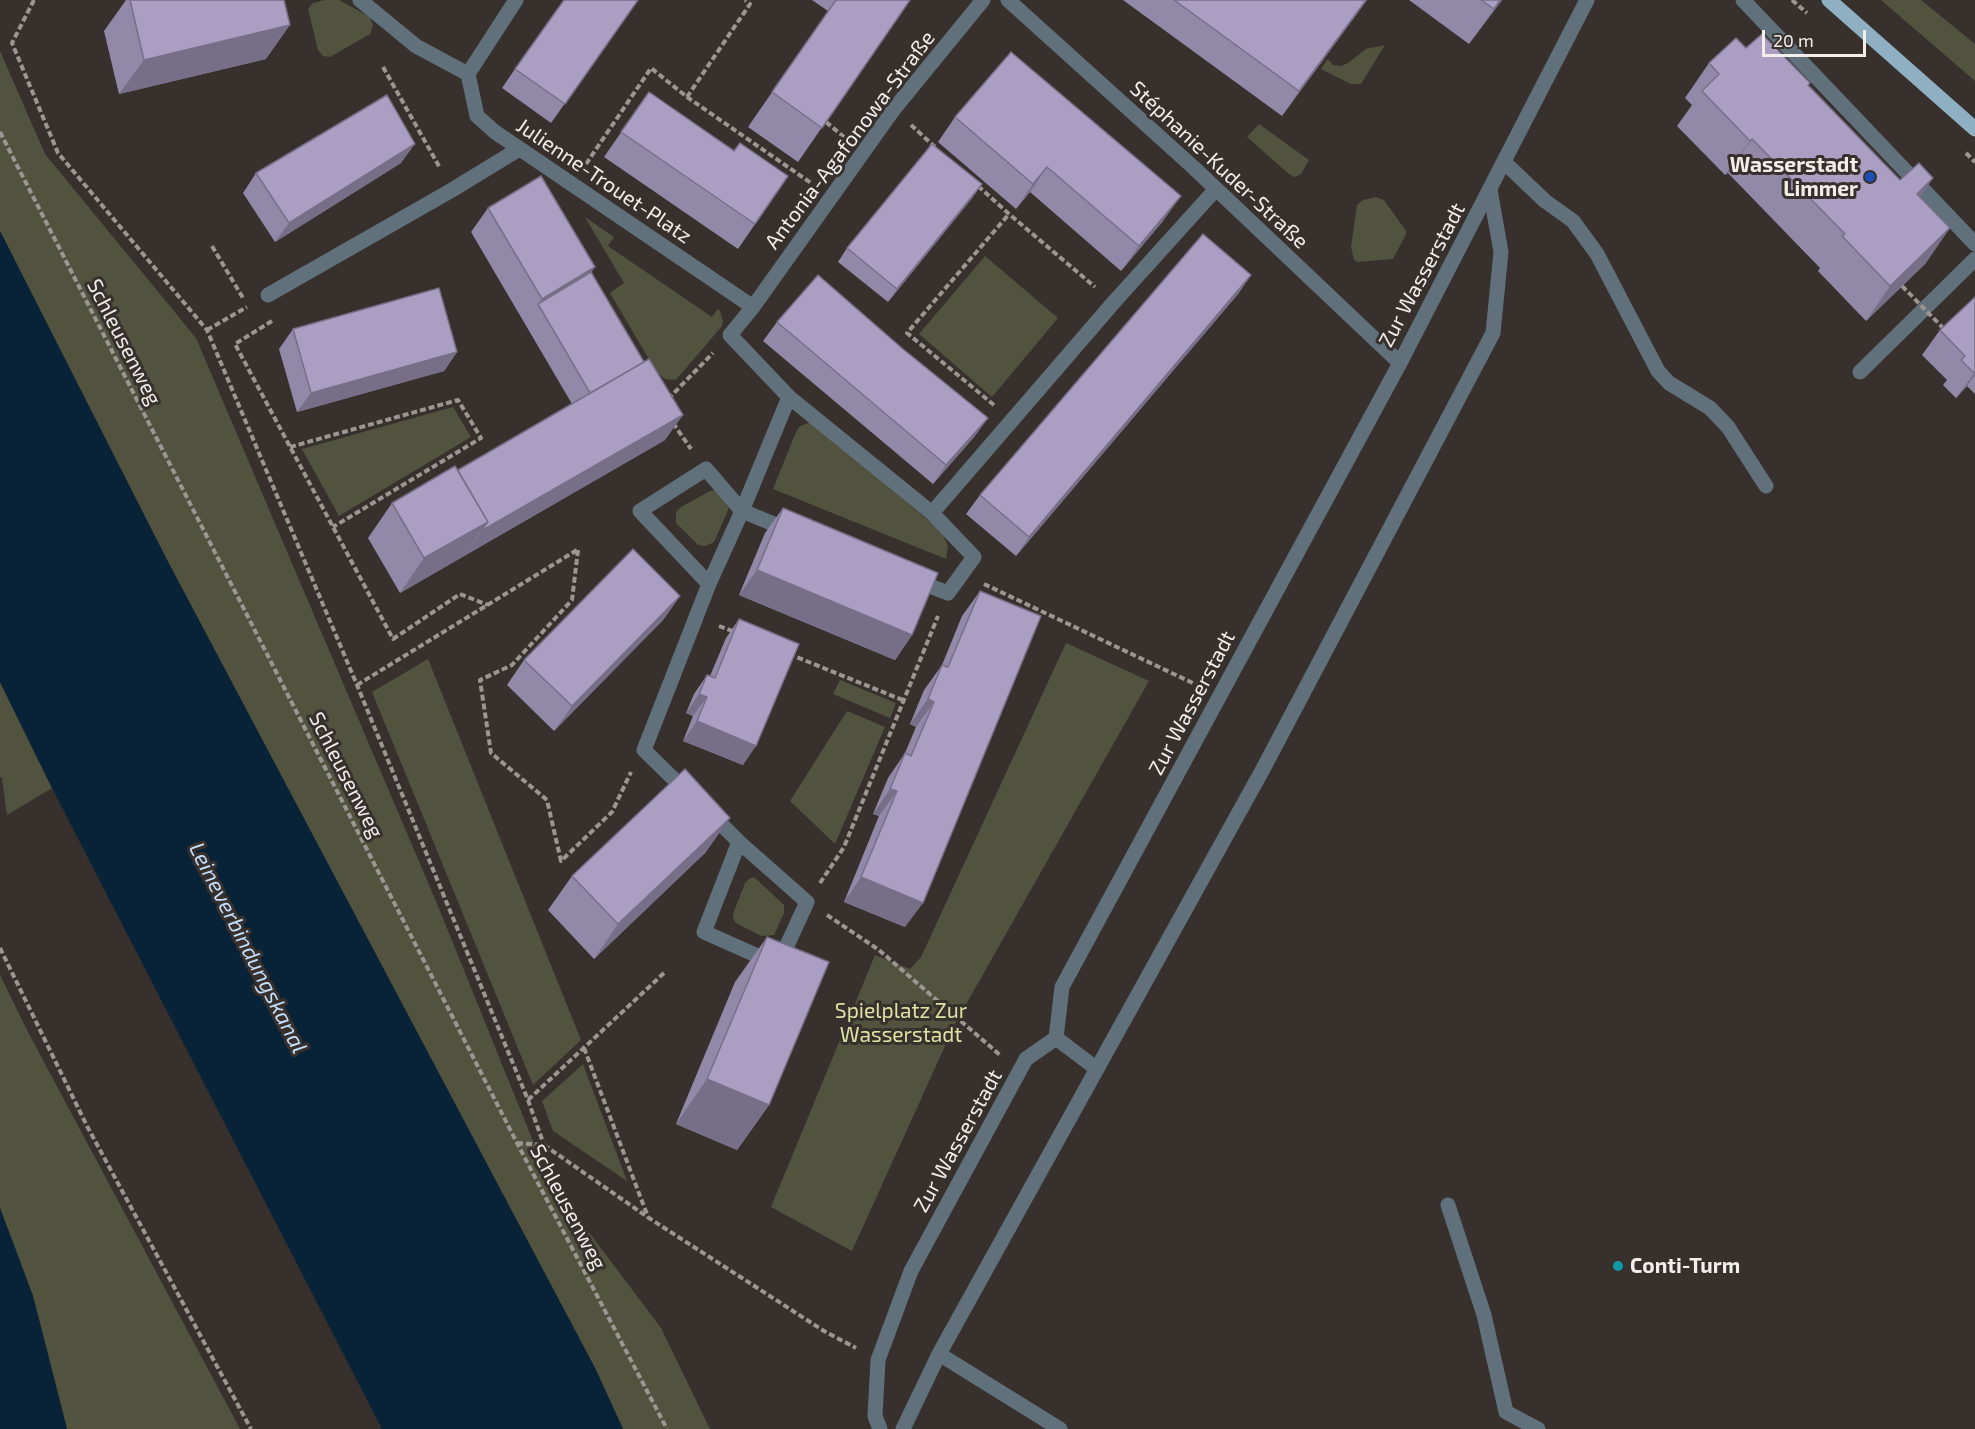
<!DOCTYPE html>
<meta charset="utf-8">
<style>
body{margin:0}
#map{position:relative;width:1975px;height:1429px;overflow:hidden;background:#37302c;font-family:"Exo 2",sans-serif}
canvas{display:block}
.scale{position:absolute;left:1762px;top:30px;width:104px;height:27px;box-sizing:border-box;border:3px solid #f2eeeb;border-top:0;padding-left:8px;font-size:18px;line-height:21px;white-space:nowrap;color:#f2eeeb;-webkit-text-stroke:4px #37302c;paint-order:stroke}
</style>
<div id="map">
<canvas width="1975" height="1429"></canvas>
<div class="scale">20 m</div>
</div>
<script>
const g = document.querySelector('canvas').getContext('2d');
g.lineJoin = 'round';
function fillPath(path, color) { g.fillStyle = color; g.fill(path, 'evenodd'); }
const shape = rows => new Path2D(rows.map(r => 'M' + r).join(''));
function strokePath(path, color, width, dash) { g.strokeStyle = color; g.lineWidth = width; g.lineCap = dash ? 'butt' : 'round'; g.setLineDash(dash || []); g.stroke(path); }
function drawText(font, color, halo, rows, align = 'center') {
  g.font = font + ' "Exo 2",sans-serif'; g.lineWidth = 6; g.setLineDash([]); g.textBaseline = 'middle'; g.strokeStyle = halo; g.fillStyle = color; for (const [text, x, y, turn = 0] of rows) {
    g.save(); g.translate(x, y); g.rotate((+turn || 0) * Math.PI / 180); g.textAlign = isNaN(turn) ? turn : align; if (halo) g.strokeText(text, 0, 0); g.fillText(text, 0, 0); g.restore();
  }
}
fillPath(shape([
 [325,0,339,0,370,17,373,26,370,34,330,57,323,56,318,50,308,9,313,3],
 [1881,0,1921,0,1975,44,1975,81],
 [1385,45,1361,84,1351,84,1321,69,1328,59,1333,65,1341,66,1348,63,1366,49],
 [0,51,45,154,196,338,438,906,548,1178,661,1328,710,1429,623,1429,595,1368,166,558,0,231],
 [1259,124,1309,160,1301,174,1295,177,1289,174,1247,137],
 [1376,197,1384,200,1406,231,1406,234,1393,259,1358,262,1354,260,1351,247,1357,205,1363,200],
 [585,217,614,237,608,246,712,317,718,309,720,311,723,321,722,326,676,380,665,379,656,371,610,293,624,283],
 [985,256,1058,318,992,397,919,334],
 [453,407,471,437,339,516,302,449],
 [811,422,941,531,948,546,946,559,773,489,796,432,800,426],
 [717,490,729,508,714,542,706,546,698,545,676,523,676,512,681,507,710,491],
 [1066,643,1149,681,955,1024,852,1251,771,1207,875,955,910,969,921,957],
 [428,659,581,1040,533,1085,372,692],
 [840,680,896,703,890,718,833,694],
 [0,682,52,788,7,815,2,778,0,777],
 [847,711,885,727,835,844,790,801],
 [754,877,784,905,784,913,774,935,761,936,736,923,734,920,733,914,745,883,749,879],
 [0,975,28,1032,240,1429,67,1429,33,1296,0,1208],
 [583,1064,627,1181,553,1131,542,1101]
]), '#51533f');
fillPath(shape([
 [0,231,166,558,595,1368,623,1429,382,1429,52,788,0,682],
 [0,1208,33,1296,67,1429,0,1429]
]), '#082238');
strokePath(shape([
 [34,0,12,43,58,153,207,330,357,685,528,1100,544,1145],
 [1792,0,1807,13],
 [383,67,440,168],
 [687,97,750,4,745,0],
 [826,122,844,137],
 [911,125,935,147],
 [0,132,517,1143,667,1429],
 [1966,153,1975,162],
 [586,164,651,68,687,97,811,183],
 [978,186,1009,214,1095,287],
 [212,246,243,298],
 [272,321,235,344,393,639,460,594,488,605],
 [207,330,247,307],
 [668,399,713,353],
 [994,405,907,333,1009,214],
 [673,423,691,449],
 [290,447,458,400,481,438,333,527],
 [578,550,572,600,512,665,480,680,491,753,547,800,561,861,612,812,631,772],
 [984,584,1197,685],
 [719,626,735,632],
 [789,654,905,701],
 [357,685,577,550],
 [820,883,844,847,938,616],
 [827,915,879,950,1000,1055],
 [0,948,87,1126,251,1429],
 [584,1048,648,1217],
 [528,1100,664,973],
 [517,1143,544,1145,649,1218,824,1331,856,1348]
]), '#9c9693', 4, [6, 3]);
strokePath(shape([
 [1504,162,1545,201,1573,221,1597,254,1658,371,1669,383,1710,408,1728,427,1766,486],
 [1860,372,1975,259],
 [1448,1205,1484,1315,1506,1412,1538,1429],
 [939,1354,1060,1429],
 [903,1429,939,1354,1263,769,1493,333,1501,252,1490,190]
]), '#61717b', 15);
strokePath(shape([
 [360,0,416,46,468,74,477,116,495,132,753,307],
 [1008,0,1193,167,1400,363],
 [1743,0,1975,244],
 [468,74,516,0],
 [268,295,452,190,519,149],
 [932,513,1114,302,1216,189],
 [914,580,948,593,974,557,932,513,789,397,730,335,753,307,894,109,983,0],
 [709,584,640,511,706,469,742,511,791,531],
 [689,794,644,750,709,584,742,511,789,397],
 [711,814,739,842,807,902,778,965,704,932,739,842],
 [1056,1038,1097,1069],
 [880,1429,875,1416,878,1360,911,1271,1026,1059,1056,1038,1062,987,1400,363,1587,0]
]), '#61717b', 15);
strokePath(shape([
 [1829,0,1975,129]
]), '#8fb0c3', 15);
strokePath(shape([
 [1902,286,1946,331]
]), '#9c9693', 4, [6, 3]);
fillPath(shape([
 [126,0,284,0,266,59,119,94,104,31],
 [638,0,551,123,502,88,515,69],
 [812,0,910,0,798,162,748,127,828,11],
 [1123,0,1367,0,1282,116],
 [1409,0,1502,0,1469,44],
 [1746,48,1808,85,1900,180,1933,178,1920,197,1926,263,1866,321,1818,271,1820,268,1728,173,1725,175,1677,126,1692,105,1685,98,1709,63],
 [649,92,734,150,788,176,738,249,604,157],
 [955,117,1163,221,1121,271,1030,192,1016,209,938,142],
 [401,163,275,242,243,193,256,173],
 [973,197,888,302,838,262,847,248],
 [488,208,591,272,665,440,400,593,368,538,392,503,458,470,572,404,471,232],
 [1251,275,1238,294,1016,556,966,514,980,495],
 [1975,297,1975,394,1967,386,1956,398,1943,385,1947,380,1922,355,1940,330],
 [777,322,903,349,988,418,974,437,933,484,763,341],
 [293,329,457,352,444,371,297,412,279,349],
 [783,508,912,635,895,660,739,595,765,533],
 [980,591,905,927,844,902,879,816,873,814,888,778,905,753,916,727,910,724,924,690,942,665,962,616],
 [680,596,663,620,554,731,507,685,524,660],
 [739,619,743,765,683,741,693,716,686,713,694,694,707,675,710,676,726,638],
 [706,852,594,959,548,910,572,876],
 [767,937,769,1105,737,1150,676,1124,735,982]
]), '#9289a8');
fillPath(shape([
 [1366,0,1367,0,1282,116,1299,91],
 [1500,0,1502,0,1469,44,1494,9],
 [290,25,266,59,119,94,144,60],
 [1752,139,1728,173,1725,175,1750,141],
 [415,144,401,163,275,242,289,223],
 [1047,167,1030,192,1016,209,1033,184],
 [1933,178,1909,213,1917,194],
 [982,184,973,197,888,302,897,289],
 [1181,196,1163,221,1121,271,1139,246],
 [1950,228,1926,263,1866,321,1890,286],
 [595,267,578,292,538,304,542,299],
 [1251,275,1238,294,1016,556,1029,537],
 [457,352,444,371,297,412,311,393],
 [1975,372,1975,375,1967,386,1956,398],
 [683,415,665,440,464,556,481,531],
 [988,418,974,437,933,484,946,465],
 [488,522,464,556,400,593,424,558],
 [757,570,912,635,895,660,739,595],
 [680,596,663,620,554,731,572,706],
 [699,694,707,697,693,716,686,713],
 [928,699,934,702,916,727,910,724],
 [697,721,756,746,743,765,683,741],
 [890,789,897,791,879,816,873,814],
 [730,818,706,852,594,959,618,924],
 [861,877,923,903,905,927,844,902],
 [707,1079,769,1105,737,1150,676,1124]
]), '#776f88');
const building = shape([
 [130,0,284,0,290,25,144,60,130,0],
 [564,0,638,0,565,104,515,69,564,0],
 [836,0,910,0,822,128,772,92,836,0],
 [1174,0,1366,0,1299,91,1174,0],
 [1481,0,1500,0,1494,9,1481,0],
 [1762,34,1810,83,1808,85,1900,180,1919,163,1933,178,1917,194,1950,228,1890,286,1842,236,1845,234,1752,139,1750,141,1702,91,1719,74,1709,63,1736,38,1746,48,1762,34],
 [1011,52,1181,196,1139,246,1047,167,1033,184,955,117,1011,52],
 [649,92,734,151,740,143,788,176,755,224,621,132,649,92],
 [387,95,415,144,289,223,256,173,387,95],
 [932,144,982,184,897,289,847,248,932,144],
 [541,176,595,267,542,299,488,208,541,176],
 [1203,234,1251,275,1029,537,980,495,1203,234],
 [591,272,644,362,590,393,538,304,591,272],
 [818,275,903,349,988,418,946,465,777,322,818,275],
 [439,288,457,352,311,393,293,329,439,288],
 [1975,297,1975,372,1974,373,1961,360,1965,356,1940,330,1975,297],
 [649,359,683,415,481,531,488,522,458,470,649,359],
 [455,466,488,522,424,558,392,503,455,466],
 [783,508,938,573,912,635,757,570,783,508],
 [633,549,680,596,572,706,524,660,633,549],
 [980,591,1041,616,923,903,861,877,897,791,890,789,905,753,911,756,934,702,928,699,942,665,948,667,980,591],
 [739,619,799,644,756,746,697,721,707,697,699,694,707,675,715,678,739,619],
 [685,769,730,818,618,924,572,876,685,769],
 [767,937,829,962,769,1105,707,1079,767,937]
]);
fillPath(building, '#aa9fc3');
strokePath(building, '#776f88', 1.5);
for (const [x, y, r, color] of [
 [1870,177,6,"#1a4fb4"],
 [1618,1266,6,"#0f9aa8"]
]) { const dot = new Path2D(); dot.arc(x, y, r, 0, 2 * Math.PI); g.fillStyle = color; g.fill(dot); strokePath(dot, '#37302c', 2); }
drawText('21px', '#f2eeeb', '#37302c', [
 ["Antonia-Agafonowa-Straße",850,140,-53],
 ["Stéphanie-Kuder-Straße",1219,165,43],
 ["Julienne-Trouet-Platz",604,181,34],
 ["Zur Wasserstadt",1422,275,-62],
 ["Schleusenweg",124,342,63],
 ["Zur Wasserstadt",1192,703,-62],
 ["Schleusenweg",346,775,63],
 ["Zur Wasserstadt",958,1141,-61],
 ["Schleusenweg",568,1207,62]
]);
drawText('bold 21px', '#f2eeeb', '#37302c', [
 ["Wasserstadt",1858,165],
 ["Limmer",1858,189],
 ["Conti-Turm",1630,1266,"left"]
], 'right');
drawText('21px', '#dce4a4', '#37302c', [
 ["Spielplatz Zur",901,1011],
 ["Wasserstadt",901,1035]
]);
drawText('italic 22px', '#c2dffc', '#37302c', [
 ["Leineverbindungskanal",248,948,63]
]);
</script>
